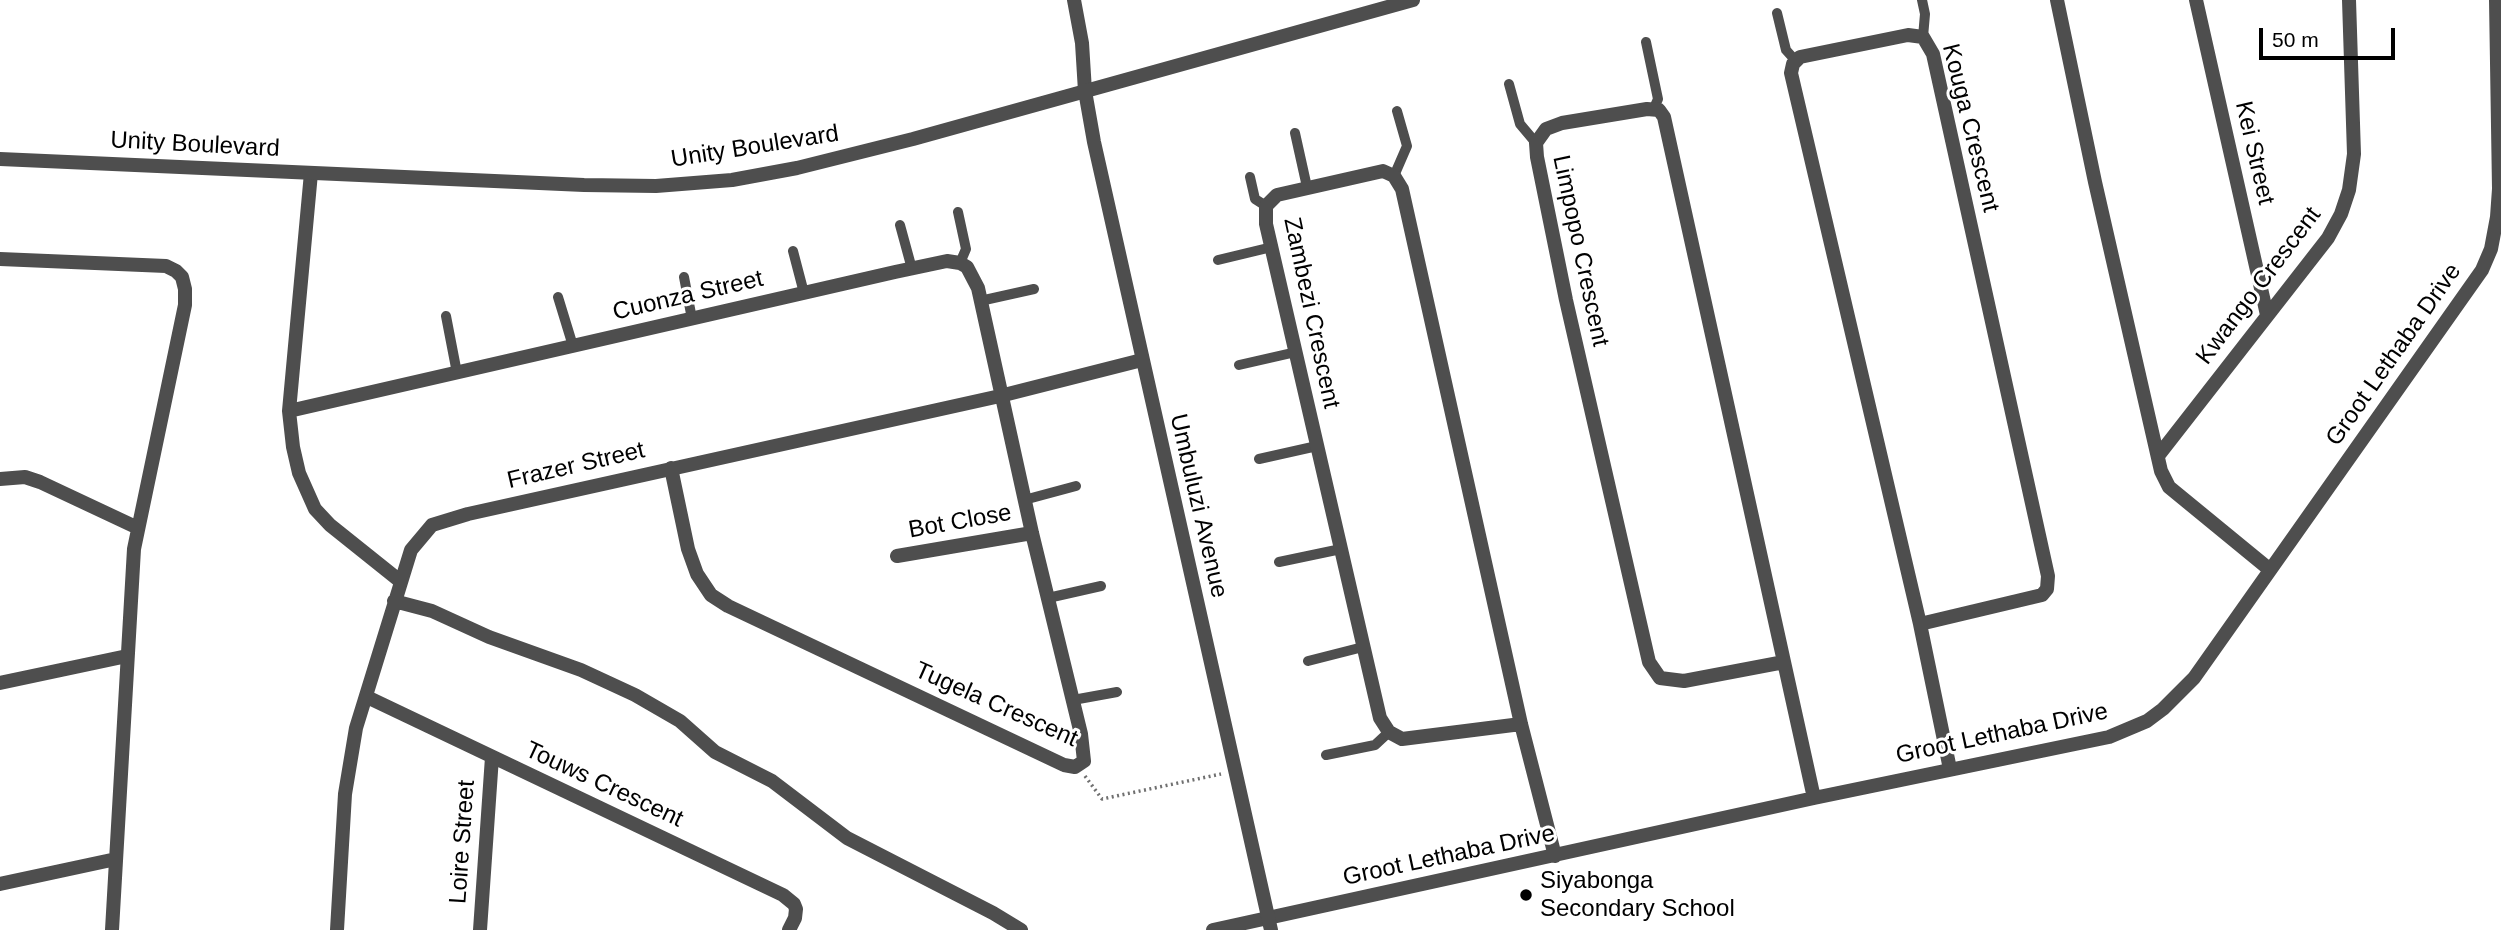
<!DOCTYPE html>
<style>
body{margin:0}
#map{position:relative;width:2501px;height:930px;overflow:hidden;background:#fff;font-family:Arial,sans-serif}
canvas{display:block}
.scale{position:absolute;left:2259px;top:28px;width:136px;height:32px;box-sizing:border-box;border:4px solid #000;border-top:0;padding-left:9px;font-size:21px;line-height:24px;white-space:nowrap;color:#000;-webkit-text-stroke:5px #fff;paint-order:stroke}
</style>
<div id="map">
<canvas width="2501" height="930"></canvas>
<div class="scale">50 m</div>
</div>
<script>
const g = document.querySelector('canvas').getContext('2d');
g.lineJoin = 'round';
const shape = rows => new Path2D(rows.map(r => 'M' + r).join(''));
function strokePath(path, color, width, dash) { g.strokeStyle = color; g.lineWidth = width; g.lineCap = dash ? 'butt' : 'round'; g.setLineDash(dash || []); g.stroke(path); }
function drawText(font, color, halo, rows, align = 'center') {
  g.font = font + ' Arial,sans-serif'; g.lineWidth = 6; g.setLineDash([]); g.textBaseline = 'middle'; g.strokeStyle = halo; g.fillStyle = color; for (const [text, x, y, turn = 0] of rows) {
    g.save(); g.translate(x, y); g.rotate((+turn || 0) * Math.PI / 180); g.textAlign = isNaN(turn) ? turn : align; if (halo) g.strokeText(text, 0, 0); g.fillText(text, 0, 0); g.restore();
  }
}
strokePath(shape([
 [1085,776,1102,799,1221,774]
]), '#707070', 3.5, [2, 3.5]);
strokePath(shape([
 [1922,0,1925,14,1923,37],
 [1777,13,1786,50,1795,60],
 [1646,42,1658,99,1654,108],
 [1509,84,1520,124,1536,143],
 [1295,133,1307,187],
 [1394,176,1407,146,1397,111],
 [1250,177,1255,199,1266,206],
 [958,212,966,249,960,263],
 [900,225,912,269],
 [793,251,804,293],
 [1218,260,1272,247],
 [684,277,692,319],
 [558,297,573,346],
 [980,301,1034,289],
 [446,316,457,373],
 [1239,365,1296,352],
 [1259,459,1317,446],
 [1024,500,1076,486],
 [1279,562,1341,549],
 [1048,598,1101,586],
 [1308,661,1363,647],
 [1073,700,1117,692],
 [1326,755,1375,745,1389,732]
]), '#4e4e4e', 10);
strokePath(shape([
 [1074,0,1082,43,1085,91],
 [2057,0,2095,182,2161,471,2169,487,2269,569],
 [2196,0,2267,315],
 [311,173,289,411,293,447,299,473,315,509,330,525,400,581],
 [0,259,166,266,176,271,182,277,185,289,185,305,134,549,112,930],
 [289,411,895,272,947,261,960,263,967,267,978,288,1032,533,1081,734,1084,761,1075,767,1064,765,728,606,711,595,697,574,688,549,671,468],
 [2158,456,2328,238,2341,214,2349,190,2354,154,2349,0],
 [0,479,25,477,40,482,138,528],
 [897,556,1032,533],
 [394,601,432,611,489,637,581,670,635,695,680,721,715,752,772,781,847,838,993,913,1021,930],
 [1920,624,2042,595,2047,589,2048,576,1933,54,1923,37,1908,35,1800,57,1793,64,1791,73,1920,624,1950,769],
 [1784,662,1684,681,1660,678,1649,662,1566,300,1537,157,1536,143,1546,129,1562,123,1647,109,1659,110,1664,117,1814,798],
 [0,683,127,656],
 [367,697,783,895,794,904,796,909,795,918,789,930],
 [1521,724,1402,739,1389,732,1380,718,1266,224,1266,206,1277,195,1383,171,1394,176,1402,189,1521,724,1555,856],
 [0,884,116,859],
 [337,930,345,794,356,728,411,550,432,525,468,514,1000,396,1142,360],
 [480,930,492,757],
 [1213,930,1814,798,2109,737,2147,721,2163,709,2194,678,2482,270,2491,249,2497,217,2499,189,2496,0]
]), '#4e4e4e', 14);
strokePath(shape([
 [1085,91,1094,142,1271,930],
 [0,159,584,185,656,186,732,180,797,168,913,139,1413,0]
]), '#4e4e4e', 14);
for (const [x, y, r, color] of [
 [1526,895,7,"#000"]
]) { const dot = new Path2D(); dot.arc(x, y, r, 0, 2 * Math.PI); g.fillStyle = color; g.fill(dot); strokePath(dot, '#fff', 2.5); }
drawText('24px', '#000', '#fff', [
 ["Kouga Crescent",1970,128,76],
 ["Unity Boulevard",195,145,3],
 ["Unity Boulevard",755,147,-9],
 ["Kei Street",2254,153,77],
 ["Limpopo Crescent",1580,251,78],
 ["Kwango Crescent",2259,286,-53],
 ["Cuonza Street",688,296,-13],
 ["Zambezi Crescent",1311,313,78],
 ["Groot Lethaba Drive",2394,355,-55],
 ["Frazer Street",576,466,-13],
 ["Umbuluzi Avenue",1198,506,77],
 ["Bot Close",960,522,-10],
 ["Tugela Crescent",996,705,24],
 ["Groot Lethaba Drive",2002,734,-12],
 ["Touws Crescent",604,785,25],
 ["Loire Street",463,842,-86],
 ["Groot Lethaba Drive",1449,856,-12]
]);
drawText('24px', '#000', '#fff', [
 ["Siyabonga",1540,881],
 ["Secondary School",1540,909]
], 'left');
</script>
